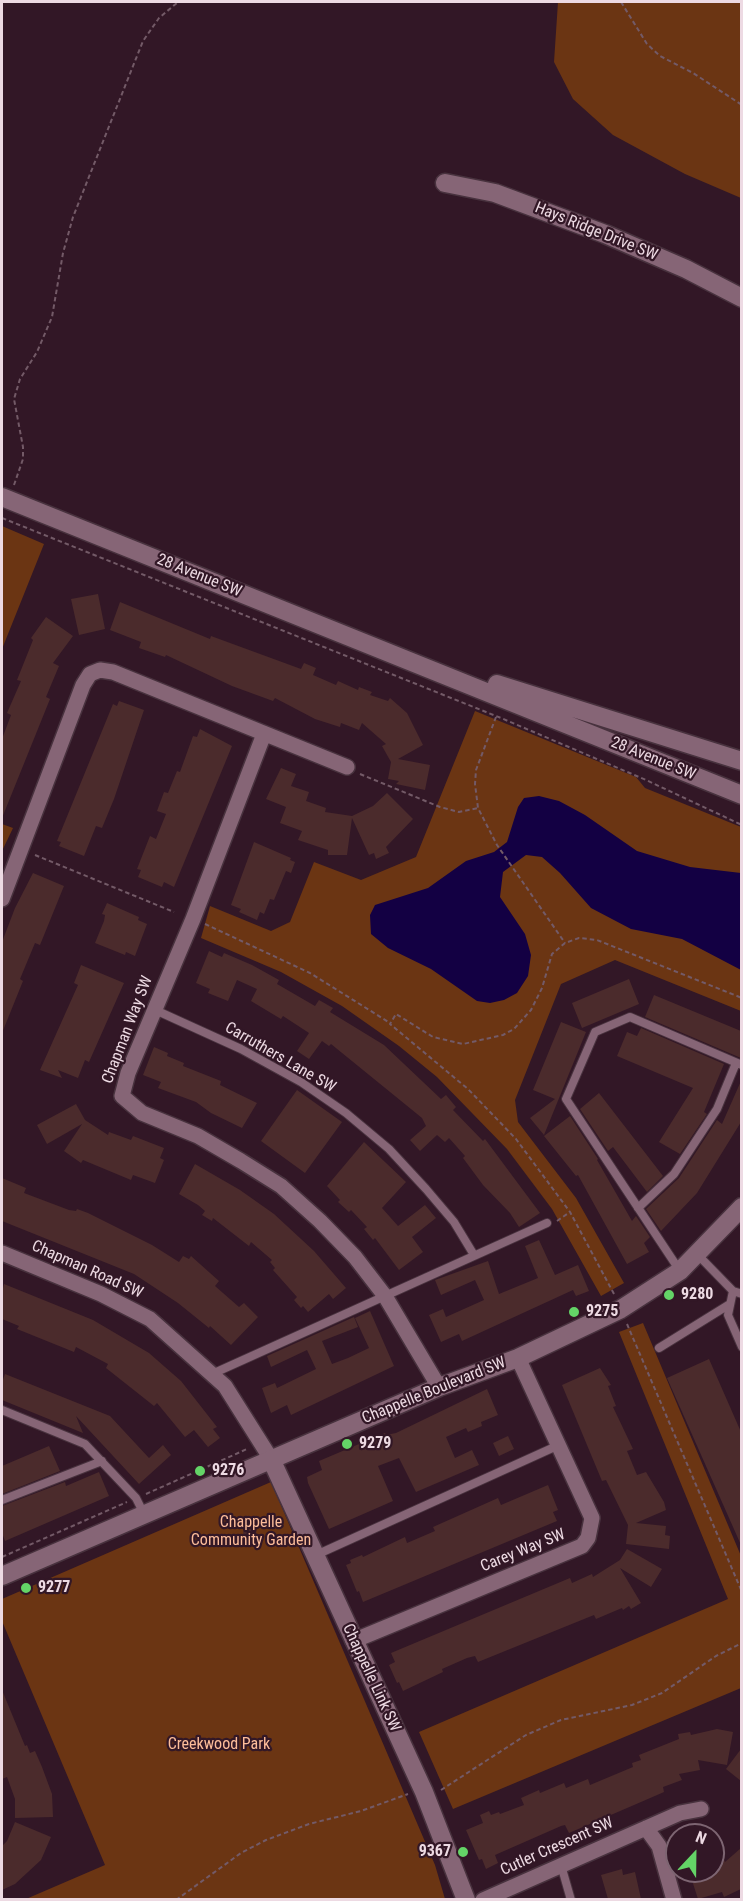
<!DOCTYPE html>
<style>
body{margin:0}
#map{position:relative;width:743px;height:1901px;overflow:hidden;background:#321726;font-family:"Roboto Condensed",sans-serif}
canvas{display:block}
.frame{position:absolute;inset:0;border:3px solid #eddae3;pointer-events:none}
.north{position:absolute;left:665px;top:1823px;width:60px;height:60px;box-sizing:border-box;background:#321726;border:2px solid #7d6572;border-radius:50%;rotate:22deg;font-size:16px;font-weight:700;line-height:24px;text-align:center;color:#eddae3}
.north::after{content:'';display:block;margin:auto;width:21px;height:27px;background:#64d467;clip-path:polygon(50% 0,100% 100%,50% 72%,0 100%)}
</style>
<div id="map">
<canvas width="743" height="1901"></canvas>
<div class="frame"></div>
<div class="north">N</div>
</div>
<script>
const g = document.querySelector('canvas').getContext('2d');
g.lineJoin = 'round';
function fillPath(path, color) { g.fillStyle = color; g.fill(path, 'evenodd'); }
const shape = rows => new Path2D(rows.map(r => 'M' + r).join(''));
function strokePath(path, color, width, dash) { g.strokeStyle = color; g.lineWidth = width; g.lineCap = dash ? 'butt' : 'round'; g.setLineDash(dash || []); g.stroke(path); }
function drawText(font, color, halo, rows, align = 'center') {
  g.font = font + ' "Roboto Condensed",sans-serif'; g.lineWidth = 4.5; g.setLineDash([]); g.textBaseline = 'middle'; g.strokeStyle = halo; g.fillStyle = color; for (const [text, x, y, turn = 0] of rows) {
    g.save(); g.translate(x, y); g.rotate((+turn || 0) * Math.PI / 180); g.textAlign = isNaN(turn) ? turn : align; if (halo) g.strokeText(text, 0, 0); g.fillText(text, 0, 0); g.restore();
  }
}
fillPath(shape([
 [558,2,741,2,741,198,685,174,613,135,573,99,554,62],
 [2,526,44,544,2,649],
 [475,711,636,777,645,788,741,827,741,1011,615,960,561,984,515,1100,518,1122,576,1198,624,1283,601,1296,552,1209,507,1149,437,1077,399,1046,342,1006,281,972,201,938,210,906,271,931,290,922,314,862,361,880,416,857],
 [2,824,13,828,2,851],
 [643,1323,741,1556,741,1688,453,1809,419,1732,728,1599,619,1332],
 [271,1482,435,1865,445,1899,26,1899,105,1865,2,1621,2,1599]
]), '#6b3513');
fillPath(shape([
 [539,796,559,801,585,815,637,851,690,867,741,873,741,970,682,939,631,929,591,908,560,873,542,857,526,855,503,872,500,897,525,934,531,955,528,976,517,993,504,1000,490,1003,477,1001,431,969,388,948,371,934,370,915,375,905,428,888,466,861,494,852,507,842,518,807,524,798]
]), '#130043');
fillPath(shape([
 [98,594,105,629,79,635,71,599],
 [120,602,210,639,211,636,301,669,304,663,316,668,313,675,336,685,338,681,358,690,359,687,372,692,370,695,388,701,390,698,407,713,423,745,398,759,430,765,425,790,396,784,399,781,388,779,391,762,382,746,386,744,362,723,359,730,341,723,340,727,315,719,275,698,273,701,232,686,166,655,165,657,139,648,141,642,110,630],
 [46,617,73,636,53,663,59,666,46,697,50,699,2,818,2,739,11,715,7,713,21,681,17,680,33,640,31,638],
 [119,701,144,710,114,799,102,828,96,826,84,856,59,846,61,842,57,841,113,704,117,706],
 [200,729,232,746,174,887,164,882,162,887,138,877,141,870,137,869,150,836,156,839,166,814,157,811,164,792,168,793,177,771,180,772,193,736,197,737],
 [281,768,296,774,291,786,309,792,306,801,326,808,325,812,352,816,373,806,387,793,413,819,386,847,389,853,376,859,374,853,369,855,352,818,347,855,328,855,328,850,298,840,302,831,280,823,286,807,266,799],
 [254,842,291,858,290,860,295,862,291,873,286,871,274,900,270,899,264,914,260,912,257,920,239,912,241,909,231,905],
 [33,873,64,886,40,945,35,943,20,979,23,981,2,1033,2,942,15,908],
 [107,903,139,917,138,920,147,924,135,956,126,952,125,955,95,943,104,921,105,915,102,914],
 [209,951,222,957,224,953,252,965,279,980,277,984,315,1006,319,1000,333,1008,330,1012,384,1045,441,1099,446,1095,456,1107,453,1110,483,1141,485,1139,540,1213,519,1227,510,1213,483,1185,463,1158,465,1156,449,1138,445,1142,437,1135,420,1151,410,1140,426,1126,422,1118,331,1044,329,1046,322,1041,309,1059,297,1051,309,1033,283,1016,281,1019,251,1001,257,989,237,980,228,1001,208,993,210,989,196,983],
 [81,965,124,983,89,1062,85,1060,78,1078,58,1070,62,1078,40,1070,78,985,74,983],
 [629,979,639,1004,582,1028,572,1003],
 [654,995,741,1031,741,1058,645,1017],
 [561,1022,586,1032,544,1135,530,1118,555,1099,533,1090],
 [641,1028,724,1064,704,1112,707,1114,680,1154,659,1142,693,1088,617,1056,627,1032,637,1036],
 [154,1047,168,1053,167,1056,184,1063,183,1066,221,1081,220,1085,257,1103,242,1128,211,1113,196,1102,158,1088,161,1082,143,1075],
 [741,1081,741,1122,697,1193,661,1231,646,1209,679,1178,717,1120,722,1124],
 [297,1090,342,1122,305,1173,261,1141],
 [599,1093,663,1176,647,1192,613,1147,608,1151,580,1109],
 [76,1104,85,1120,108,1135,109,1132,131,1140,133,1136,164,1148,160,1158,164,1160,155,1183,133,1175,131,1180,83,1160,81,1163,64,1151,82,1124,47,1144,37,1125],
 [570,1116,598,1159,597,1160,632,1221,636,1216,650,1237,644,1243,649,1252,627,1264,578,1175,576,1176,544,1136],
 [364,1142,406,1182,382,1208,398,1226,425,1205,436,1218,412,1237,423,1252,399,1270,375,1238,373,1240,364,1229,367,1227,351,1210,349,1212,338,1202,340,1200,327,1186],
 [195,1164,240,1190,274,1214,314,1251,346,1288,333,1299,329,1294,308,1312,303,1306,301,1308,294,1300,297,1297,273,1270,275,1268,270,1262,272,1260,251,1242,249,1246,213,1218,212,1221,202,1215,205,1211,198,1205,179,1194],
 [2,1178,26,1188,24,1193,69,1210,76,1211,77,1209,88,1213,152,1245,179,1262,183,1256,189,1259,191,1256,219,1281,215,1286,239,1307,244,1303,258,1317,231,1345,210,1326,209,1328,178,1303,134,1274,2,1221],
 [539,1240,555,1275,578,1265,589,1291,576,1296,573,1290,462,1341,459,1334,441,1342,429,1315,443,1309,446,1317,484,1300,475,1280,441,1295,435,1280,488,1261,499,1294,538,1278,525,1246],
 [4,1284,93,1320,149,1353,181,1381,217,1427,213,1429,220,1438,208,1447,194,1430,185,1437,157,1403,154,1406,106,1368,108,1364,76,1347,74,1352,17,1329,19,1326,2,1319,2,1292],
 [370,1311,394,1366,291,1415,287,1405,271,1413,262,1388,275,1383,277,1388,316,1369,307,1350,271,1367,267,1356,354,1317,358,1327,322,1341,332,1364,348,1358,369,1348,355,1318],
 [709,1359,741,1432,741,1545,667,1378],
 [600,1368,611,1385,608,1386,616,1406,613,1407,633,1449,627,1451,637,1475,646,1472,664,1502,666,1510,636,1523,666,1526,665,1535,670,1536,669,1549,626,1544,628,1525,606,1480,602,1481,562,1385],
 [5,1374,110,1416,149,1458,163,1445,171,1455,139,1484,76,1416,83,1433,2,1400,2,1382],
 [487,1389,498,1415,481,1422,482,1426,468,1432,466,1428,446,1437,455,1458,472,1450,479,1465,416,1492,399,1458,378,1466,393,1501,329,1529,308,1483,307,1477,322,1470,319,1461,385,1433,386,1435,396,1433],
 [508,1436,514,1449,499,1456,493,1443],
 [49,1446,60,1471,2,1494,2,1466],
 [99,1472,109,1496,5,1541,2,1533,2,1506,65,1482,66,1486],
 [548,1485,558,1510,553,1512,557,1521,363,1602,359,1591,357,1592,346,1565,351,1563,350,1560,362,1555,363,1557,405,1537,407,1543,435,1531,433,1527,498,1498,501,1505],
 [249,1528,256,1531,257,1538,251,1543,244,1540,243,1532],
 [627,1549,662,1569,651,1587,620,1568,641,1603,631,1609,629,1606,623,1610,622,1608,596,1619,594,1615,478,1662,475,1656,467,1658,442,1669,443,1672,403,1691,399,1682,397,1683,389,1665,395,1662,391,1653,570,1578,572,1583,592,1574,593,1577,620,1560],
 [2,1690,25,1746,27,1745,30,1753,35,1751,42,1767,52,1794,53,1817,15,1818,15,1799,7,1777,2,1779],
 [717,1729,733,1732,727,1765,698,1760,700,1770,679,1774,682,1780,663,1787,664,1792,641,1802,569,1833,565,1825,561,1826,495,1855,498,1863,486,1869,482,1859,479,1860,466,1830,483,1823,480,1815,489,1811,491,1815,499,1812,500,1814,524,1805,521,1798,539,1790,540,1793,564,1783,566,1788,588,1779,590,1785,633,1767,632,1763,641,1760,639,1755,679,1739,678,1734,690,1732,691,1735],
 [741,1749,741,1781,726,1769],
 [15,1822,51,1837,41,1860,15,1884,2,1890,2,1846,7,1841],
 [741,1848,741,1889,724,1897,722,1892,698,1899,689,1871,713,1871,713,1861,723,1857,725,1862],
 [622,1869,623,1875,635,1872,641,1899,608,1899,601,1875]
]), '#4b2b2c');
const lane = shape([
 [153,1009,241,1049,301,1082,346,1113,389,1149,426,1189,454,1222,474,1255],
 [638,1208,674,1174,717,1109,736,1063],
 [697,1254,733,1291,742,1294],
 [680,1271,566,1099,595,1032,630,1017,742,1065],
 [733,1291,728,1315,742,1347],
 [659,1348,730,1304],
 [212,1374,547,1223],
 [2,1410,85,1444,136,1498,144,1514],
 [2,1500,102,1461],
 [316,1555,559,1445],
 [561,1865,571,1900]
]);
const street = shape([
 [264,734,193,919,128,1073,122,1096,142,1113,198,1136,241,1161,281,1186,320,1221,355,1257,385,1296,439,1387],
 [2,899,83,685,90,674,100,670,113,672,347,767],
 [2,1253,101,1294,150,1319,225,1386,271,1459],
 [353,1641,582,1546,588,1538,592,1518,518,1358],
 [646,1828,659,1846,674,1900],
 [483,1900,680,1813,701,1809]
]);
const secondary = shape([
 [445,183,495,193,605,234,686,269,742,298],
 [2,497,742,795],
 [497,684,742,761],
 [271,1459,424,1792,466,1900],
 [2,1576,439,1387,518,1358,621,1309,680,1271,742,1207]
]);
strokePath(lane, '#48323e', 10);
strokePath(street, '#48323e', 18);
strokePath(secondary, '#48323e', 21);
strokePath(shape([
 [621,2,647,44,660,56,693,73,742,105],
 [14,485,23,459,23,447,14,399,20,379,37,352,52,317,63,253,73,217,143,41,159,18,178,2],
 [2,518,501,718,646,780,742,825],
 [496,717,476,770,475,784,478,808,497,845,565,943],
 [360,774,440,807,459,812,478,808],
 [35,855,174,912],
 [205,924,310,973,390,1023],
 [557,1221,570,1212],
 [614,1294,570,1212,516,1139,468,1089,390,1024,396,1014,433,1037,463,1044,503,1035,514,1029,531,1010,542,988,552,954,565,943,579,938,597,940,742,998],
 [627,1324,742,1592],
 [146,1494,247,1449],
 [2,1557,127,1502],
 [441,1790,526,1735,561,1720,632,1705,662,1693,716,1656,742,1643],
 [176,1900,241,1853,266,1840,309,1824,361,1811,408,1794]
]), '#735a67', 2, [4.5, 3]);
strokePath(lane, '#866576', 8);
strokePath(street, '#866576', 15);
strokePath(secondary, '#866576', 18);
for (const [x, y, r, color] of [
 [669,1295,6,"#64d467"],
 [574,1312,6,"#64d467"],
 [347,1444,6,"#64d467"],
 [200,1471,6,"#64d467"],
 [26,1588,6,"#64d467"],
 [463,1852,6,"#64d467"]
]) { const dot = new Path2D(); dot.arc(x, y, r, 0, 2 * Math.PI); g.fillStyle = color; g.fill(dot); strokePath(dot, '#321726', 2); }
drawText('16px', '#eddae3', '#321726', [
 ["Hays Ridge Drive SW",596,232,22],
 ["28 Avenue SW",199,576,22],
 ["28 Avenue SW",653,759,22],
 ["Chapman Way SW",128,1030,-69],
 ["Carruthers Lane SW",280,1058,30],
 ["Chapman Road SW",87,1270,24],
 ["Chappelle Boulevard SW",434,1391,-22],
 ["Carey Way SW",523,1551,-22],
 ["Chappelle Link SW",371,1678,65],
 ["Cutler Crescent SW",557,1847,-24]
]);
drawText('bold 16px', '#eddae3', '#321726', [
 ["9280",681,1295],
 ["9275",586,1312],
 ["9279",359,1444],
 ["9276",212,1471],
 ["9277",38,1588],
 ["9367",451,1852,"right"]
], 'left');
drawText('16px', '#fdbd9a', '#321726', [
 ["Chappelle",251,1523],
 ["Community Garden",251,1541],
 ["Creekwood Park",219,1745]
]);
</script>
